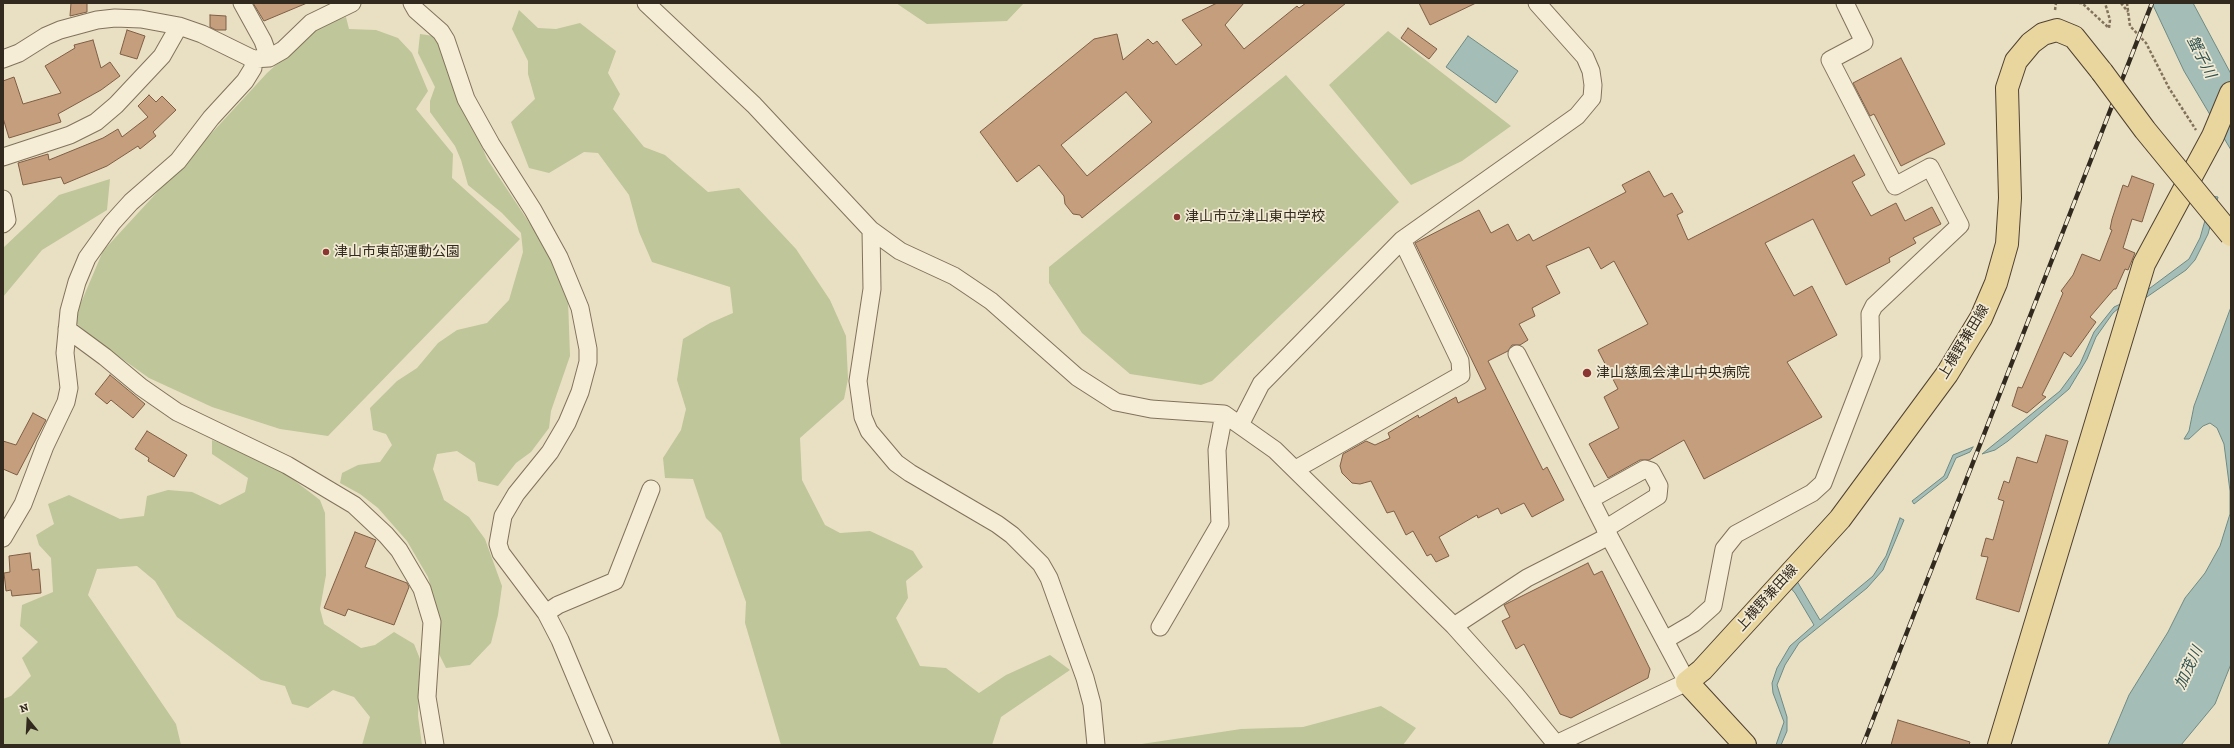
<!DOCTYPE html>
<meta charset="utf-8">
<style>
body{margin:0}
#map{position:relative;width:2234px;height:748px;overflow:hidden;background:#e9e0c4;font-family:"Zilla Slab",serif}
canvas{display:block}
.frame{position:absolute;inset:0;border:4px solid #332a1f;pointer-events:none}
.north{position:absolute;left:8px;top:700px;width:40px;height:40px;-webkit-text-stroke:3px #f2ead3;paint-order:stroke;rotate:342deg;font-size:11px;font-weight:700;line-height:16px;text-align:center;color:#332a1f}
.north::after{content:'';display:block;margin:auto;width:14px;height:18px;background:#332a1f;clip-path:polygon(50% 0,100% 100%,50% 72%,0 100%)}
</style>
<div id="map">
<canvas width="2234" height="748"></canvas>
<div class="frame"></div>
<div class="north">N</div>
</div>
<script>
const g = document.querySelector('canvas').getContext('2d');
g.lineJoin = 'round';
function fillPath(path, color) { g.fillStyle = color; g.fill(path, 'evenodd'); }
const shape = rows => new Path2D(rows.map(r => 'M' + r).join(''));
function strokePath(path, color, width, dash) { g.strokeStyle = color; g.lineWidth = width; g.lineCap = dash ? 'butt' : 'round'; g.setLineDash(dash || []); g.stroke(path); }
function drawText(font, color, halo, rows, align = 'center') {
  g.font = font + ' "Zilla Slab","Noto Sans JP",serif'; g.lineWidth = 3.5; g.setLineDash([]); g.textBaseline = 'middle'; g.strokeStyle = halo; g.fillStyle = color; for (const [text, x, y, turn = 0] of rows) {
    g.save(); g.translate(x, y); g.rotate((+turn || 0) * Math.PI / 180); g.textAlign = isNaN(turn) ? turn : align; if (halo) g.strokeText(text, 0, 0); g.fillText(text, 0, 0); g.restore();
  }
}
fillPath(shape([
 [896,3,1024,3,1007,21,927,24],
 [519,10,538,28,556,29,580,23,616,51,608,73,620,94,613,109,644,147,665,155,708,192,739,188,796,249,830,300,846,336,848,379,844,399,800,438,802,480,825,525,840,533,870,531,913,551,923,567,906,581,908,598,896,618,920,666,946,668,979,693,1006,675,1050,655,1070,670,1001,717,992,745,781,745,745,623,746,602,721,533,706,518,693,479,665,478,663,458,681,430,686,409,677,380,683,339,710,323,733,313,730,287,652,262,639,232,629,195,598,153,584,152,549,173,529,168,511,122,535,99,528,74,528,61,512,29],
 [346,17,349,29,376,30,398,38,412,53,428,91,416,109,453,154,452,178,520,239,328,436,280,429,212,407,149,378,97,341,76,323,80,305,103,251,267,73,306,38,325,24],
 [1388,31,1511,126,1462,161,1411,185,1329,85],
 [420,34,434,36,445,56,487,159,552,257,568,300,570,356,551,411,549,428,531,452,516,463,498,486,478,481,475,463,457,451,437,454,433,469,444,500,469,517,485,539,502,586,498,615,491,643,470,665,446,668,438,652,437,610,428,577,407,541,378,508,360,494,340,483,342,473,358,465,380,462,392,445,386,434,373,430,370,408,397,381,417,368,438,343,457,330,487,323,509,300,523,252,521,233,502,213,468,185,461,160,455,146,430,112,430,101,435,87,418,53],
 [1286,75,1399,202,1212,381,1201,385,1130,374,1082,333,1049,283,1049,267],
 [110,179,107,210,42,250,3,297,3,248,59,195],
 [212,440,234,448,286,474,320,500,325,513,326,575,320,609,324,624,361,648,375,645,394,632,414,644,420,659,418,716,422,745,362,745,370,717,354,697,333,690,308,708,292,704,285,686,261,680,177,617,155,581,137,566,97,569,88,595,176,724,181,745,3,745,3,699,11,696,31,676,22,658,38,642,20,626,22,605,53,592,51,558,39,545,36,535,54,524,48,504,69,495,120,519,144,516,147,496,168,490,192,492,220,505,245,492,248,478,212,454],
 [1381,706,1416,728,1403,745,1135,745,1241,729,1303,727]
]), '#bfc699');
const water = shape([
 [2152,3,2193,3,2231,74,2231,150,2184,71,2152,3],
 [1468,36,1518,71,1496,103,1446,67,1468,36],
 [2212,196,2218,197,2208,234,2195,260,2186,270,2138,303,2119,308,2113,313,2096,337,2087,359,2069,389,2008,441,1995,450,1982,454,2060,391,2080,364,2094,332,2114,307,2142,294,2189,259,2200,238,2212,196],
 [2231,307,2231,664,2215,704,2181,745,2108,745,2129,695,2168,632,2185,598,2205,573,2220,546,2230,514,2230,491,2224,444,2217,428,2210,423,2203,426,2189,439,2184,439,2189,431,2194,406,2231,307],
 [1973,447,1970,452,1956,458,1947,478,1914,504,1912,501,1944,476,1953,455,1973,447],
 [1900,518,1904,520,1883,570,1867,588,1799,643,1785,665,1777,685,1787,717,1787,731,1781,745,1776,745,1784,722,1773,693,1772,683,1777,668,1790,646,1814,625,1795,593,1782,578,1791,571,1820,620,1873,576,1886,556,1900,518]
]);
fillPath(water, '#a5bdb7');
strokePath(water, '#6d8a84', 1);
const building = shape([
 [71,3,87,3,87,12,70,16,71,3],
 [253,3,307,3,264,21,253,3],
 [1217,3,1244,3,1225,25,1244,49,1297,6,1299,8,1306,3,1346,3,1082,218,1080,215,1073,214,1065,204,1064,196,1039,165,1017,182,980,132,1094,39,1117,34,1123,60,1148,39,1153,44,1157,41,1176,65,1202,45,1182,20,1217,3],
 [1126,92,1152,122,1087,176,1061,145,1126,92],
 [1419,3,1476,3,1430,25,1419,3],
 [210,15,226,16,226,30,216,30,210,27,210,15],
 [1408,28,1437,49,1429,59,1401,38,1408,28],
 [127,30,145,36,137,59,120,54,127,30],
 [93,40,101,68,110,62,120,76,101,90,58,114,61,122,9,138,3,118,3,81,14,77,23,104,61,93,45,66,75,48,74,45,93,40],
 [1901,58,1945,144,1901,166,1874,114,1870,116,1853,83,1901,58],
 [149,95,156,102,162,96,176,110,153,132,156,136,140,149,138,146,107,166,64,184,61,177,23,185,18,163,48,154,49,160,103,138,118,129,122,137,148,117,138,106,149,95],
 [1854,155,1865,175,1852,182,1871,216,1896,203,1905,221,1932,207,1941,224,1913,238,1916,243,1889,258,1890,262,1846,285,1813,219,1765,243,1794,296,1812,286,1837,335,1787,362,1822,417,1704,479,1684,440,1649,460,1640,460,1608,478,1589,444,1619,428,1604,397,1618,389,1598,350,1648,324,1614,261,1601,269,1589,247,1546,266,1560,293,1532,308,1535,316,1519,324,1528,340,1520,345,1512,345,1508,351,1488,361,1543,470,1547,467,1564,500,1532,517,1524,503,1501,514,1498,508,1478,518,1477,515,1439,537,1449,556,1436,562,1431,554,1427,556,1413,531,1406,535,1394,511,1387,513,1371,481,1360,484,1352,483,1342,473,1340,466,1343,454,1366,441,1375,445,1390,438,1388,433,1418,415,1419,418,1456,397,1458,403,1486,389,1415,243,1479,210,1491,233,1508,224,1517,241,1529,234,1533,241,1626,192,1622,185,1649,171,1664,197,1672,193,1683,212,1677,215,1688,240,1854,155],
 [2132,176,2154,184,2142,222,2132,219,2123,248,2135,253,2128,270,2125,269,2116,289,2114,289,2090,317,2096,322,2071,357,2064,352,2042,395,2046,397,2027,413,2012,406,2018,387,2022,388,2063,293,2061,291,2073,275,2082,254,2100,261,2112,230,2110,229,2112,219,2123,185,2128,187,2132,176],
 [110,375,145,404,133,418,111,400,107,404,95,394,110,375],
 [33,413,46,420,17,475,3,469,3,441,16,445,33,413],
 [147,431,187,455,174,477,148,461,149,458,135,449,147,431],
 [2046,435,2068,441,2019,612,1976,599,1988,557,1981,556,1986,538,1993,540,2004,501,1998,499,2004,481,2009,483,2017,457,2037,463,2046,435],
 [355,532,376,540,365,567,407,583,409,587,394,625,348,609,345,616,324,608,355,532],
 [30,553,32,570,39,569,41,593,12,596,11,590,6,591,4,573,10,572,9,556,30,553],
 [1588,563,1594,575,1602,571,1650,669,1648,678,1571,718,1560,714,1524,644,1516,649,1502,621,1510,617,1504,605,1588,563],
 [1898,720,1970,742,1969,745,1891,745,1898,720]
]);
fillPath(building, '#c49e7d');
strokePath(building, '#7f5e44', 1);
const minor = shape([
 [242,3,263,41,269,58],
 [412,3,416,10,441,32,446,40,466,99,491,144,533,210,559,257,580,308,588,349,588,362,580,392,567,423,550,452,516,494,503,516,498,544,501,553,546,613,560,640,604,745],
 [646,3,754,105,871,230,900,251,954,276,991,301,1077,377,1116,402,1151,409,1224,414,1275,450,1454,626,1515,694,1556,744],
 [3,59,19,53,46,36,60,30,97,20,115,18,141,19,179,26,202,34,253,59,269,58,283,50,311,23,352,3],
 [3,157,70,135,96,122,116,105,162,56,179,26],
 [3,199,7,220,3,224],
 [871,230,872,289,858,381,863,417,869,431,896,463,910,473,997,524,1012,535,1041,564,1049,578,1085,678,1092,704,1096,745],
 [67,329,105,357,141,387,177,412,287,465,354,505,386,535,399,550,422,589,432,622,427,697,435,745],
 [1517,354,1609,536,1687,682,1554,745],
 [1240,425,1261,384,1402,240,1577,116,1592,98,1593,85,1591,71,1585,57,1537,3],
 [1296,469,1461,375,1460,361,1402,240],
 [1591,499,1645,469,1651,471,1659,486,1658,496,1605,529],
 [3,538,23,504,45,446,66,402,69,388,65,353,69,311,77,282,87,258,112,223,131,202,178,161,211,118,245,81,253,68,253,59],
 [546,613,558,605,615,581,651,489],
 [1454,626,1527,578,1609,536],
 [1160,627,1220,524,1217,450,1224,414],
 [1665,640,1694,623,1713,606,1724,549,1736,534,1812,493,1823,483,1871,358,1870,314,1874,306,1960,225,1930,167,1895,186,1830,60,1864,42,1845,3]
]);
const major = shape([
 [1745,745,1687,682,1702,670,1840,519,1947,374,1981,318,1996,283,2007,244,2010,198,2007,88,2016,61,2031,43,2043,34,2057,30,2074,37,2102,72],
 [1999,745,2144,264,2213,136,2231,93]
]);
strokePath(minor, '#82725c', 19);
strokePath(major, '#504130', 24);
strokePath(shape([
 [2079,3,2082,3,2109,28,2110,20,2105,3],
 [2121,3,2128,12],
 [2127,3,2130,26,2146,43,2169,88,2196,130],
 [2055,10,2056,3]
]), '#82725c', 2.5, [3, 2]);
strokePath(minor, '#f5edd6', 17);
strokePath(major, '#e9d69f', 22);
const rail = shape([
 [1863,745,2152,3]
]);
strokePath(rail, '#332a1f', 4.5);
strokePath(rail, '#f2ead3', 3, [9]);
const majorBridge = shape([
 [2102,72,2145,130,2231,235]
]);
strokePath(majorBridge, '#504130', 24, []);
strokePath(majorBridge, '#e9d69f', 22);
for (const [x, y, r, color] of [
 [1177,217,4,"#8b3632"],
 [326,252,4,"#8b3632"],
 [1587,373,5,"#8b3632"]
]) { const dot = new Path2D(); dot.arc(x, y, r, 0, 2 * Math.PI); g.fillStyle = color; g.fill(dot); strokePath(dot, '#f2ead3', 1.5); }
drawText('14px', '#332a1f', '#f2ead3', [
 ["津山市立津山東中学校",1185,217],
 ["津山市東部運動公園",334,252],
 ["津山慈風会津山中央病院",1596,373]
], 'left');
drawText('14px', '#332a1f', '#f2ead3', [
 ["上横野兼田線",1964,342,-59],
 ["上横野兼田線",1767,598,-48]
]);
drawText('italic 15px', '#2f5251', '#f2ead3', [
 ["蟹子川",2201,57,63],
 ["加茂川",2189,668,-65]
]);
</script>
